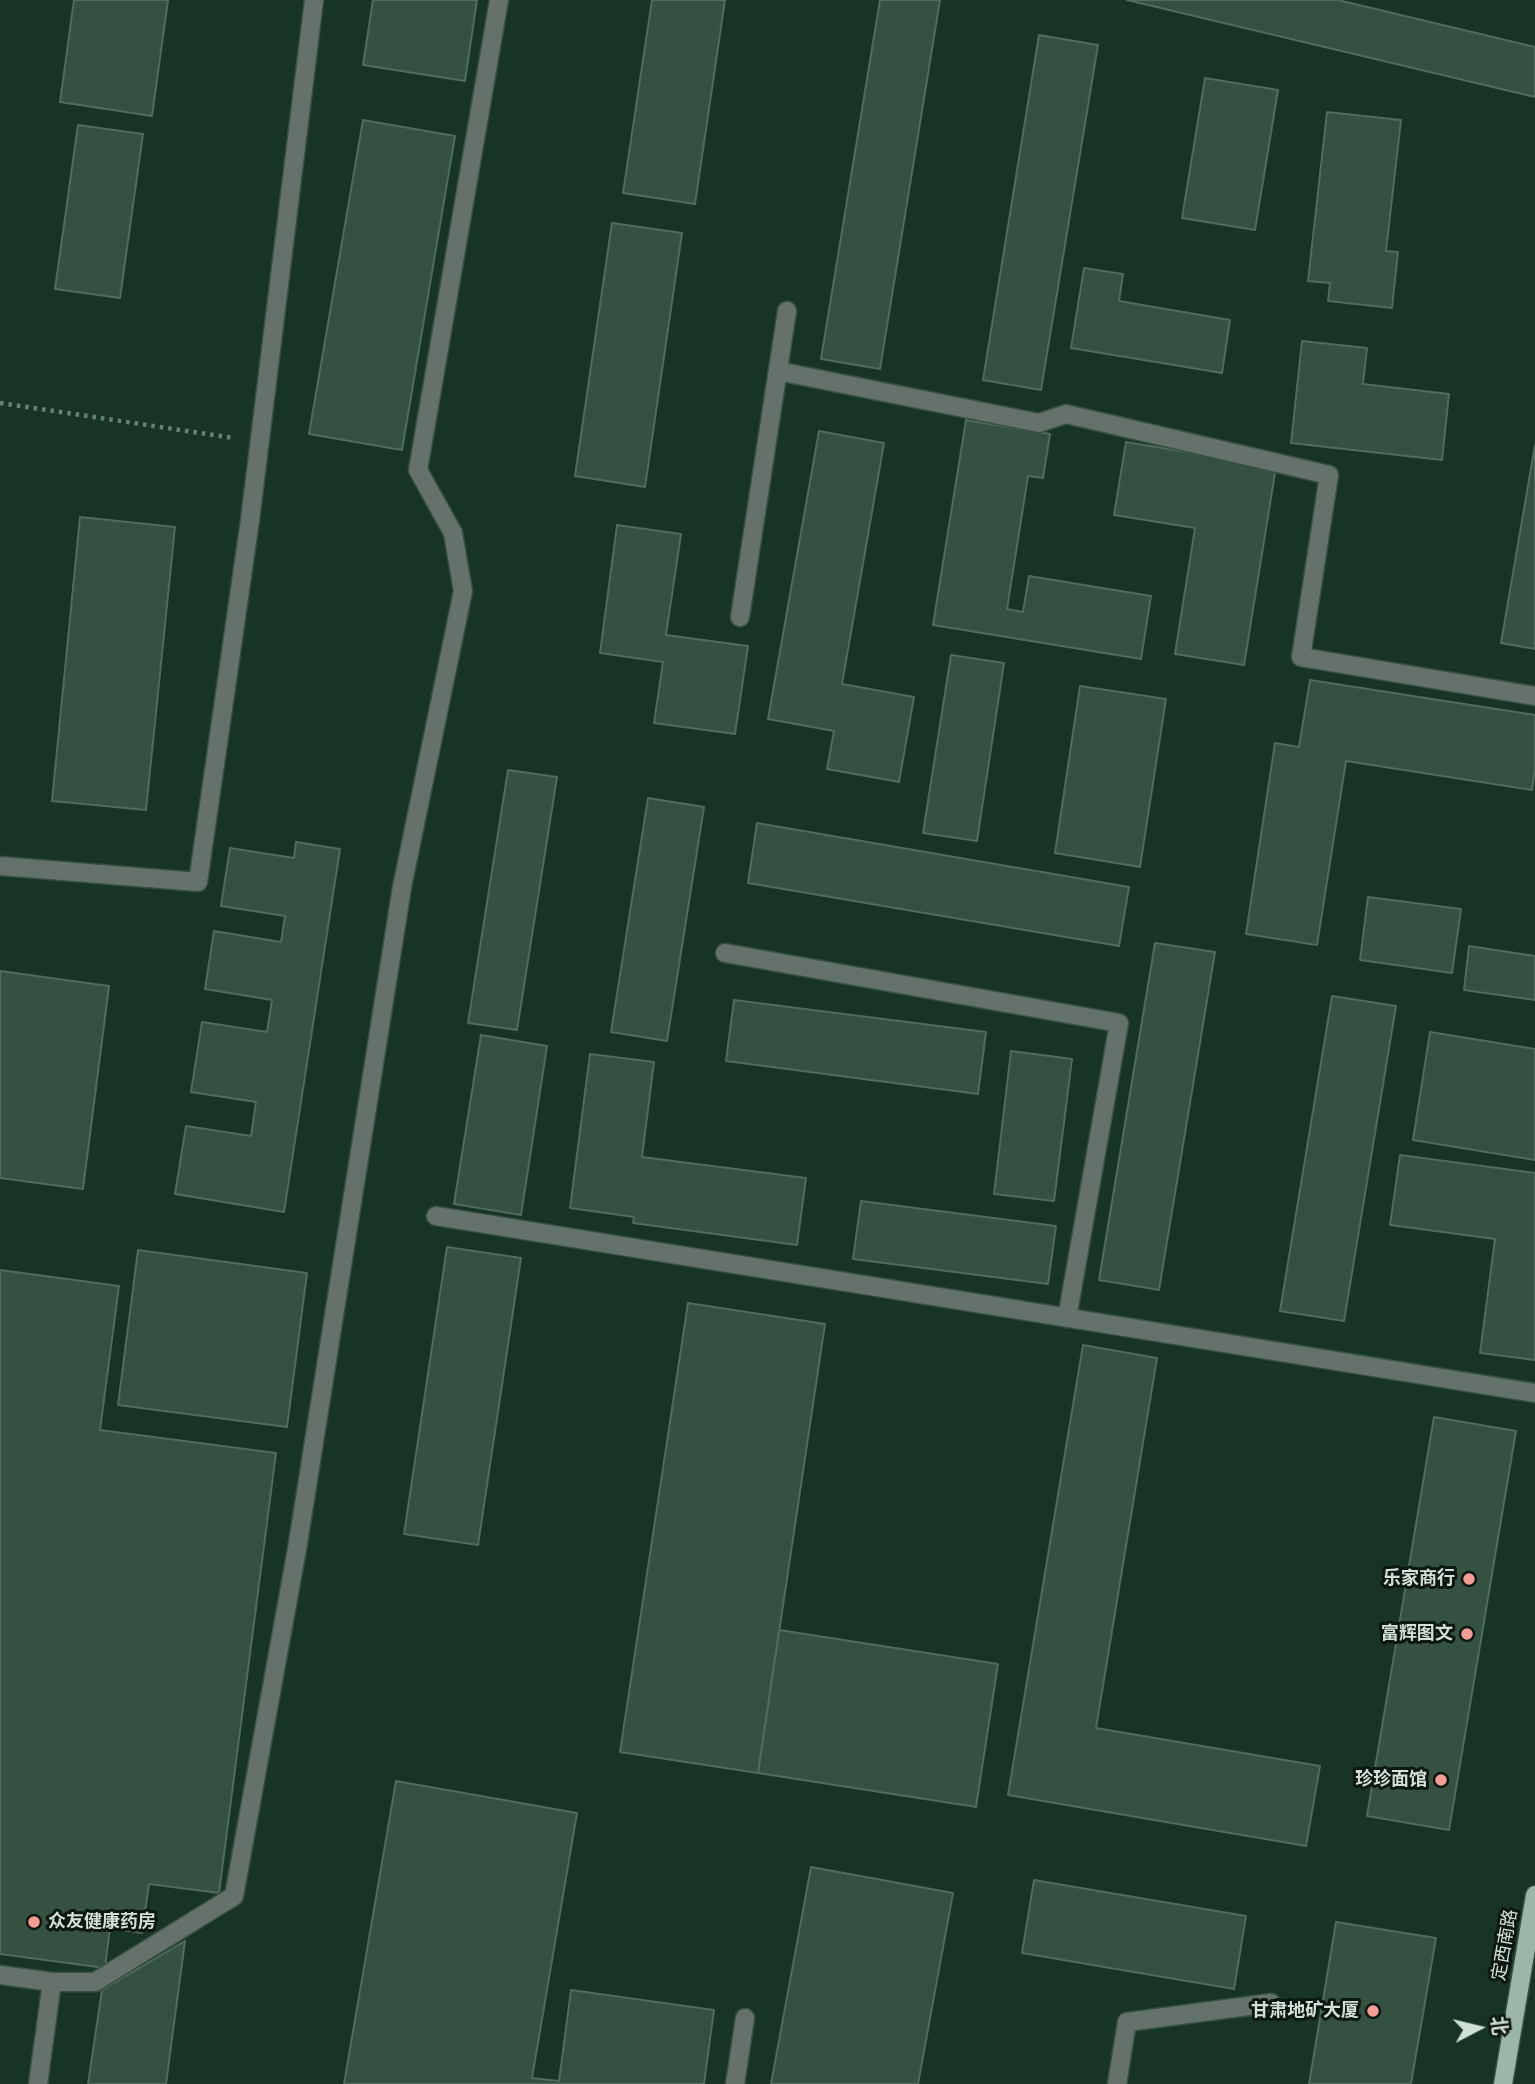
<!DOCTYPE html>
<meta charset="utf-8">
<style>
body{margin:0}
#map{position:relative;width:1535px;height:2084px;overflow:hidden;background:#183426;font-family:Raleway,"Noto Sans SC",sans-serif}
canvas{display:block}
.north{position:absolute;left:1444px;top:1993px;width:70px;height:70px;-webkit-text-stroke:5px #0d1812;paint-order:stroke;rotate:83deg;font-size:19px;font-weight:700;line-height:28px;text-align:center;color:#d1e1d7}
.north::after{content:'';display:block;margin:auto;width:24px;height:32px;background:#d1e1d7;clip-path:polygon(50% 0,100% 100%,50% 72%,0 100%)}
</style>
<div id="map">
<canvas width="1535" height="2084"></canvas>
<div class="north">北</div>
</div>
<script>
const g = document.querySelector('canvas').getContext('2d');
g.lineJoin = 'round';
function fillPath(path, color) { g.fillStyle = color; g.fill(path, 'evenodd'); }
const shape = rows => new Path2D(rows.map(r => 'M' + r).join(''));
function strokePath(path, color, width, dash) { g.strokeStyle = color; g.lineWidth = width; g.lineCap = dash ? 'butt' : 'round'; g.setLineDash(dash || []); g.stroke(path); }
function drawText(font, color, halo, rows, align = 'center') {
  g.font = font + ' Raleway,"Noto Sans SC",sans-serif'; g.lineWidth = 6; g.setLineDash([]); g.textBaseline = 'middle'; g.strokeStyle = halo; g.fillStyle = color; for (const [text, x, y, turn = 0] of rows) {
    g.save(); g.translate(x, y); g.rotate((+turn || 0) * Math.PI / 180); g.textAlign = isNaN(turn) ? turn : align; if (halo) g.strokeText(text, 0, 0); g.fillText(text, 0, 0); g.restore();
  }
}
const building = shape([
 [74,0,168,0,152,116,60,102,74,0],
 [373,0,477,0,465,81,363,65,373,0],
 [652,0,725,0,695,204,623,193,652,0],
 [880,0,940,0,880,369,821,359,880,0],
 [1127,0,1338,0,1535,47,1535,97,1127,0],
 [1039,35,1098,45,1041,390,983,380,1039,35],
 [1205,78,1278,90,1255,230,1182,218,1205,78],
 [1327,112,1401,120,1386,251,1398,252,1392,308,1328,301,1330,283,1308,281,1327,112],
 [363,120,455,136,402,450,309,434,363,120],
 [78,125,143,134,120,298,55,289,78,125],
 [612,223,682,233,645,487,575,476,612,223],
 [1084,268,1123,274,1119,301,1230,320,1222,373,1071,348,1084,268],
 [1302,341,1367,348,1363,384,1449,394,1442,460,1291,443,1302,341],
 [966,420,1050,434,1043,478,1028,476,1007,609,1023,612,1029,576,1151,596,1141,659,933,625,966,420],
 [819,431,884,443,842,684,914,697,899,782,827,769,834,731,768,719,819,431],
 [1126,442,1276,467,1244,665,1175,654,1195,528,1114,515,1126,442],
 [1535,445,1535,649,1501,643,1535,445],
 [80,517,175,527,146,810,52,801,80,517],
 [617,525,681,534,666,635,748,646,735,734,654,723,663,662,600,653,617,525],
 [951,655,1004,663,977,841,923,833,951,655],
 [1310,680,1535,715,1535,769,1532,790,1346,761,1317,945,1246,934,1275,743,1299,747,1310,680],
 [1080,686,1166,699,1140,867,1055,853,1080,686],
 [508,770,557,777,517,1030,468,1023,508,770],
 [648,798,704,807,667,1041,611,1032,648,798],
 [757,823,1129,887,1119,946,748,883,757,823],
 [296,842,340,849,284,1212,175,1194,186,1126,251,1136,256,1102,191,1092,202,1022,267,1032,272,1000,205,989,214,931,281,942,285,916,221,906,230,848,294,858,296,842],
 [1368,897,1461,909,1452,973,1360,960,1368,897],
 [1155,943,1215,952,1159,1290,1099,1280,1155,943],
 [1469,946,1535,956,1535,1000,1464,990,1469,946],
 [0,971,109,986,83,1189,0,1178,0,971],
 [1332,996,1396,1006,1344,1321,1280,1311,1332,996],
 [734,1000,986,1032,978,1094,726,1061,734,1000],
 [1430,1032,1535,1049,1535,1160,1413,1140,1430,1032],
 [481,1035,547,1046,521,1215,454,1204,481,1035],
 [1011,1051,1072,1059,1054,1201,994,1194,1011,1051],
 [590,1054,654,1062,642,1157,806,1178,797,1245,633,1223,634,1217,570,1208,590,1054],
 [1400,1155,1535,1173,1535,1360,1480,1353,1495,1239,1390,1225,1400,1155],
 [861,1201,1056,1226,1048,1284,853,1259,861,1201],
 [447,1247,521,1258,478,1545,404,1534,447,1247],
 [138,1250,307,1273,287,1427,118,1405,138,1250],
 [0,1270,119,1286,100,1430,276,1453,219,1893,149,1884,142,1933,110,1928,105,1968,0,1954,0,1270],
 [688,1303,825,1324,758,1773,620,1752,688,1303],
 [1083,1345,1157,1358,1096,1728,1320,1766,1306,1846,1008,1795,1083,1345],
 [1434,1417,1516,1431,1449,1830,1367,1816,1434,1417],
 [779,1630,998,1664,976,1807,758,1773,779,1630],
 [396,1781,577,1813,532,2078,559,2081,571,1990,714,2010,704,2084,344,2084,396,1781],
 [811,1867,953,1893,918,2084,771,2084,811,1867],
 [1034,1880,1246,1916,1234,1989,1022,1953,1034,1880],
 [1336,1922,1436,1938,1411,2084,1309,2084,1336,1922],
 [185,1941,166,2084,88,2084,102,1990,185,1941]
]);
fillPath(building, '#355142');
strokePath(building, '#506c5d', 2);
const minor = shape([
 [778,371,1039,423,1066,414,1329,475,1301,657,1535,696],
 [740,617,787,311],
 [0,866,198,882,250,520,314,0],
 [725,953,1119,1023,1067,1318],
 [436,1216,1535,1393],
 [0,1975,52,1982,95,1982,234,1896,297,1549,402,887,463,591,453,533,418,470,499,0],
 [38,2084,52,1982],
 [735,2084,745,2018],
 [1117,2084,1127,2022,1271,2003]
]);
const major = shape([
 [1503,2084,1535,1895]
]);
strokePath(minor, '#365042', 21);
strokePath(major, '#365042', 21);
strokePath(shape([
 [0,403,234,438]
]), '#6a8175', 4.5, [3.5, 5]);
strokePath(minor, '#65726b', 18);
strokePath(major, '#9cb6a8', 18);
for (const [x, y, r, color] of [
 [1469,1579,7,"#f59c94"],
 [1467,1634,7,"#f59c94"],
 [1441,1780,7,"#f59c94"],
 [34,1922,7,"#f59c94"],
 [1373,2011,7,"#f59c94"]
]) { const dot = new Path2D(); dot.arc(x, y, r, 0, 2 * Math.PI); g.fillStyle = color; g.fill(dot); strokePath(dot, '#0d1812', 2.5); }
drawText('bold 18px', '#d1e1d7', '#0d1812', [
 ["乐家商行",1455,1579],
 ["富辉图文",1453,1634],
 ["珍珍面馆",1427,1780],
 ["众友健康药房",48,1922,"left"],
 ["甘肃地矿大厦",1359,2011]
], 'right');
drawText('18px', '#d1e1d7', '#0d1812', [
 ["定西南路",1505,1945,-80]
]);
</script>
